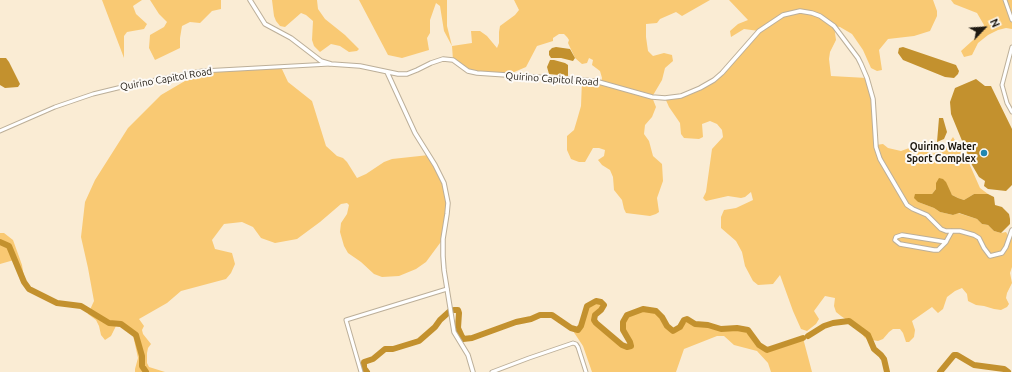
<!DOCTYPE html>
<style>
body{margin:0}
#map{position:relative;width:1012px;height:372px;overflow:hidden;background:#faecd4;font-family:Ubuntu,sans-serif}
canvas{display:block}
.north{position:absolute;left:964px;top:8px;width:40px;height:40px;-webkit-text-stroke:3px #fdfaf6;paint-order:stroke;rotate:65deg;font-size:11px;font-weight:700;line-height:16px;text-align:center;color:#1e1911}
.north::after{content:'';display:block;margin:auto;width:14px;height:18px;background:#1e1911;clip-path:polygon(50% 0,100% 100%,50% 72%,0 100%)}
</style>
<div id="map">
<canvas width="1012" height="372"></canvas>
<div class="north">N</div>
</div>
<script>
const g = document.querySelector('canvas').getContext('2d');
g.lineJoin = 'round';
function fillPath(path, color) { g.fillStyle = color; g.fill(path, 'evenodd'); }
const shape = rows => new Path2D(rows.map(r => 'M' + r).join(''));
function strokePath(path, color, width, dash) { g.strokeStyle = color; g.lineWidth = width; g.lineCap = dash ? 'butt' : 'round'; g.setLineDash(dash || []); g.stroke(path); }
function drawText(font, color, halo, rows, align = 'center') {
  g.font = font + ' Ubuntu,sans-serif'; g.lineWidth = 4; g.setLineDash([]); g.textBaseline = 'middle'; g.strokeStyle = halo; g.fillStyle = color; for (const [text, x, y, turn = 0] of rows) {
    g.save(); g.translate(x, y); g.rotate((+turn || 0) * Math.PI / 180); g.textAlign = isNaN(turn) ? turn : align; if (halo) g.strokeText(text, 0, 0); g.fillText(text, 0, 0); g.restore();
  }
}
fillPath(shape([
 [102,0,142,0,133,6,136,14,147,24,144,29,127,32,124,36,124,58],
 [150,0,221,0,221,9,212,11,200,23,190,22,182,26,180,38,180,48,155,60,149,48,150,35,164,27,167,22,159,14],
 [272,0,317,0,318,9,325,19,345,35,359,49,357,51,349,52,340,46,331,44,320,52,314,46,312,40,313,21,306,15,301,13,285,27,280,26,276,21,274,16],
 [359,0,447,0,447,26,452,46,472,43,471,31,480,31,487,36,497,48,499,43,499,32,500,26,515,15,519,10,514,0,710,0,682,16,676,12,660,19,657,23,646,24,646,37,648,51,653,56,664,53,672,55,673,61,665,68,662,80,652,97,656,107,652,117,645,125,644,134,649,141,653,156,662,164,663,181,657,198,659,212,656,214,650,216,626,213,624,209,622,200,614,190,613,177,610,170,602,165,598,160,604,156,605,150,599,148,593,148,585,162,579,162,571,159,567,150,567,136,574,130,577,120,581,106,582,80,601,82,602,78,600,71,592,65,593,60,589,58,587,63,582,64,575,58,568,43,569,40,567,37,564,34,559,34,553,38,553,41,537,46,526,67,512,73,487,75,468,71,453,60,452,46,444,31,440,6,436,3,430,20,430,33,427,38,429,50,402,58,388,55],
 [729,0,933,0,937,11,937,16,930,31,914,36,888,39,879,50,882,70,877,71,871,68,863,50,852,34,840,27,834,26,836,40,830,52,829,59,831,76,867,78,873,99,876,145,883,144,888,148,901,151,912,147,920,147,932,154,944,150,953,137,969,163,980,188,988,194,974,194,964,200,958,198,952,195,945,182,936,183,936,189,932,194,915,194,918,202,934,208,940,212,953,215,958,213,977,219,982,224,988,225,994,231,1001,233,1006,232,1009,237,1012,237,1012,267,1010,273,1012,283,1007,293,1006,298,1009,304,1007,307,1001,310,994,309,984,306,976,305,968,301,967,294,962,288,955,291,947,297,943,309,938,313,932,307,912,321,915,330,914,337,909,342,906,342,903,333,900,329,893,329,889,332,883,339,878,341,872,340,865,338,857,327,841,316,836,312,834,306,835,298,825,296,814,311,819,319,816,324,807,331,801,329,793,311,780,275,773,284,758,285,753,281,745,266,742,252,736,241,721,228,721,217,724,210,736,208,753,200,751,192,745,197,741,198,728,196,706,201,703,198,706,192,712,149,723,137,722,130,717,124,710,121,702,124,703,137,699,139,684,138,681,134,680,123,669,107,665,98,681,96,714,80,759,31,744,29,731,37,730,31,738,24,748,20],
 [951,0,1012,0,1012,29,1006,28,998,30,988,35,978,43,972,55,964,57,961,51,982,32,984,25,977,13,954,4],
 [281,67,288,82,312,101,326,146,337,156,343,158,347,162,357,178,366,174,384,162,392,159,429,155,440,173,448,203,443,239,426,262,416,269,399,276,382,277,374,274,361,262,348,253,344,246,340,232,341,223,347,214,349,205,347,203,341,204,320,222,297,239,275,243,261,238,253,227,242,222,224,224,212,240,215,249,232,253,235,264,231,273,226,279,181,291,167,303,139,319,144,326,142,330,143,334,151,344,148,348,147,353,147,363,149,367,165,372,135,372,135,369,138,358,133,335,125,327,116,326,111,336,105,340,101,335,99,326,96,320,88,314,94,301,88,268,81,237,85,202,95,180,128,128,161,95,202,71],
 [0,233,4,233,13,240,22,265,24,277,20,268,14,260,0,264],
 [596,301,601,302,604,305,601,310,595,315,594,320,596,323,622,345,627,347,630,346,630,342,623,330,623,322,627,315,643,309,650,310,656,311,667,327,673,331,680,327,684,320,687,319,695,324,708,325,722,329,743,329,748,330,759,345,767,350,803,338,812,372,771,372,768,363,757,351,734,345,724,336,717,336,684,349,676,372,592,372,583,346,571,328,578,329,581,326,587,306]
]), '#f9c973');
fillPath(shape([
 [556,47,570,49,575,58,573,61,561,58,551,58,549,55,549,51,552,48],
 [903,47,956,65,959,71,958,74,954,78,945,77,903,60,898,53,899,48],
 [0,58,6,58,9,62,20,84,18,87,5,88,0,85],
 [550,60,554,60,565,63,568,65,568,76,549,74,547,67],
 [976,79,985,86,991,86,1012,129,1012,185,1006,191,988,189,984,186,985,181,979,177,972,165,951,114,950,102,955,88],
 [939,118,943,118,947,132,944,139,937,142],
 [939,178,943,179,946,182,952,195,958,198,964,200,974,194,988,194,994,197,995,205,1002,207,1009,214,1010,219,1010,224,1001,233,994,231,988,225,982,224,977,219,959,213,953,215,940,212,934,208,918,202,914,198,915,194,932,194,936,189,936,183]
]), '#c3912e');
strokePath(shape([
 [0,242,9,246,24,282,29,289,57,303,81,306,109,323,121,324,136,335,142,356,142,366,146,372],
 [454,310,458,310,459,313,458,328,463,339,472,338,516,322,531,319,540,315,552,315,571,328,578,330,581,326,587,306,596,301,601,302,604,305,601,310,595,315,594,320,596,323,622,345,627,347,631,346,630,342,623,330,623,322,627,315,643,309,656,311,662,317,667,326,673,331,680,327,684,320,687,319,695,324,708,325,721,329,737,328,748,330,759,345,767,350,803,338],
 [808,336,824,326,833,323,849,321,868,335,874,349,881,355,884,359,887,372],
 [367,372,364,368,364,362,373,359,385,349,393,349,419,341,435,327,440,320,450,311],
 [940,372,954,355,957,355,974,365,1004,369,1008,372]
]), '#c3912e', 6);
const minor = shape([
 [1005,0,1012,20],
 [1012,47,1002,85,1007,103,1012,112],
 [0,131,55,107,93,94,130,85,202,71,330,64],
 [361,372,346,320,447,289],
 [492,372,529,358,573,343,576,344,578,347,586,372]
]);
const tertiary = shape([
 [250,0,265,24,291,38,321,61,331,64,360,66,398,74,407,74,417,70,431,63,443,59,453,60,468,71,477,73,595,81,652,97,665,98,681,96,700,88,714,80,722,73,759,31,783,15,800,11,812,13,820,16,834,26,858,58,861,64,867,78,873,99,876,147,880,159,907,205,913,209,927,215,941,229,946,231,960,231,974,235,979,238,984,248,990,256,1002,253,1006,247,1012,230],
 [387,72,415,133,435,165,444,183,448,203,447,214,443,239,443,256,444,270,454,332,468,355,473,372],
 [946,242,902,235,896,237,895,240,900,244,934,250,938,250,946,242,947,240,952,231]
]);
strokePath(minor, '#bcaf99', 5);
strokePath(tertiary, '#bcaf99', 5.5);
strokePath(minor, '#fff', 3);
strokePath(tertiary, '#fff', 3.5);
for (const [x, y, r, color] of [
 [984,153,4,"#2187b1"]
]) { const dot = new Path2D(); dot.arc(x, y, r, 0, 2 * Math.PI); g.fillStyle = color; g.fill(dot); strokePath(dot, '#fdfaf6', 1.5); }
drawText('10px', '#1e1911', '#fdfaf6', [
 ["Quirino Capitol Road",166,79,-10],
 ["Quirino Capitol Road",552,79,4]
]);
drawText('bold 10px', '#1e1911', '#fdfaf6', [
 ["Quirino Water",976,147],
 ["Sport Complex",976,159]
], 'right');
</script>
